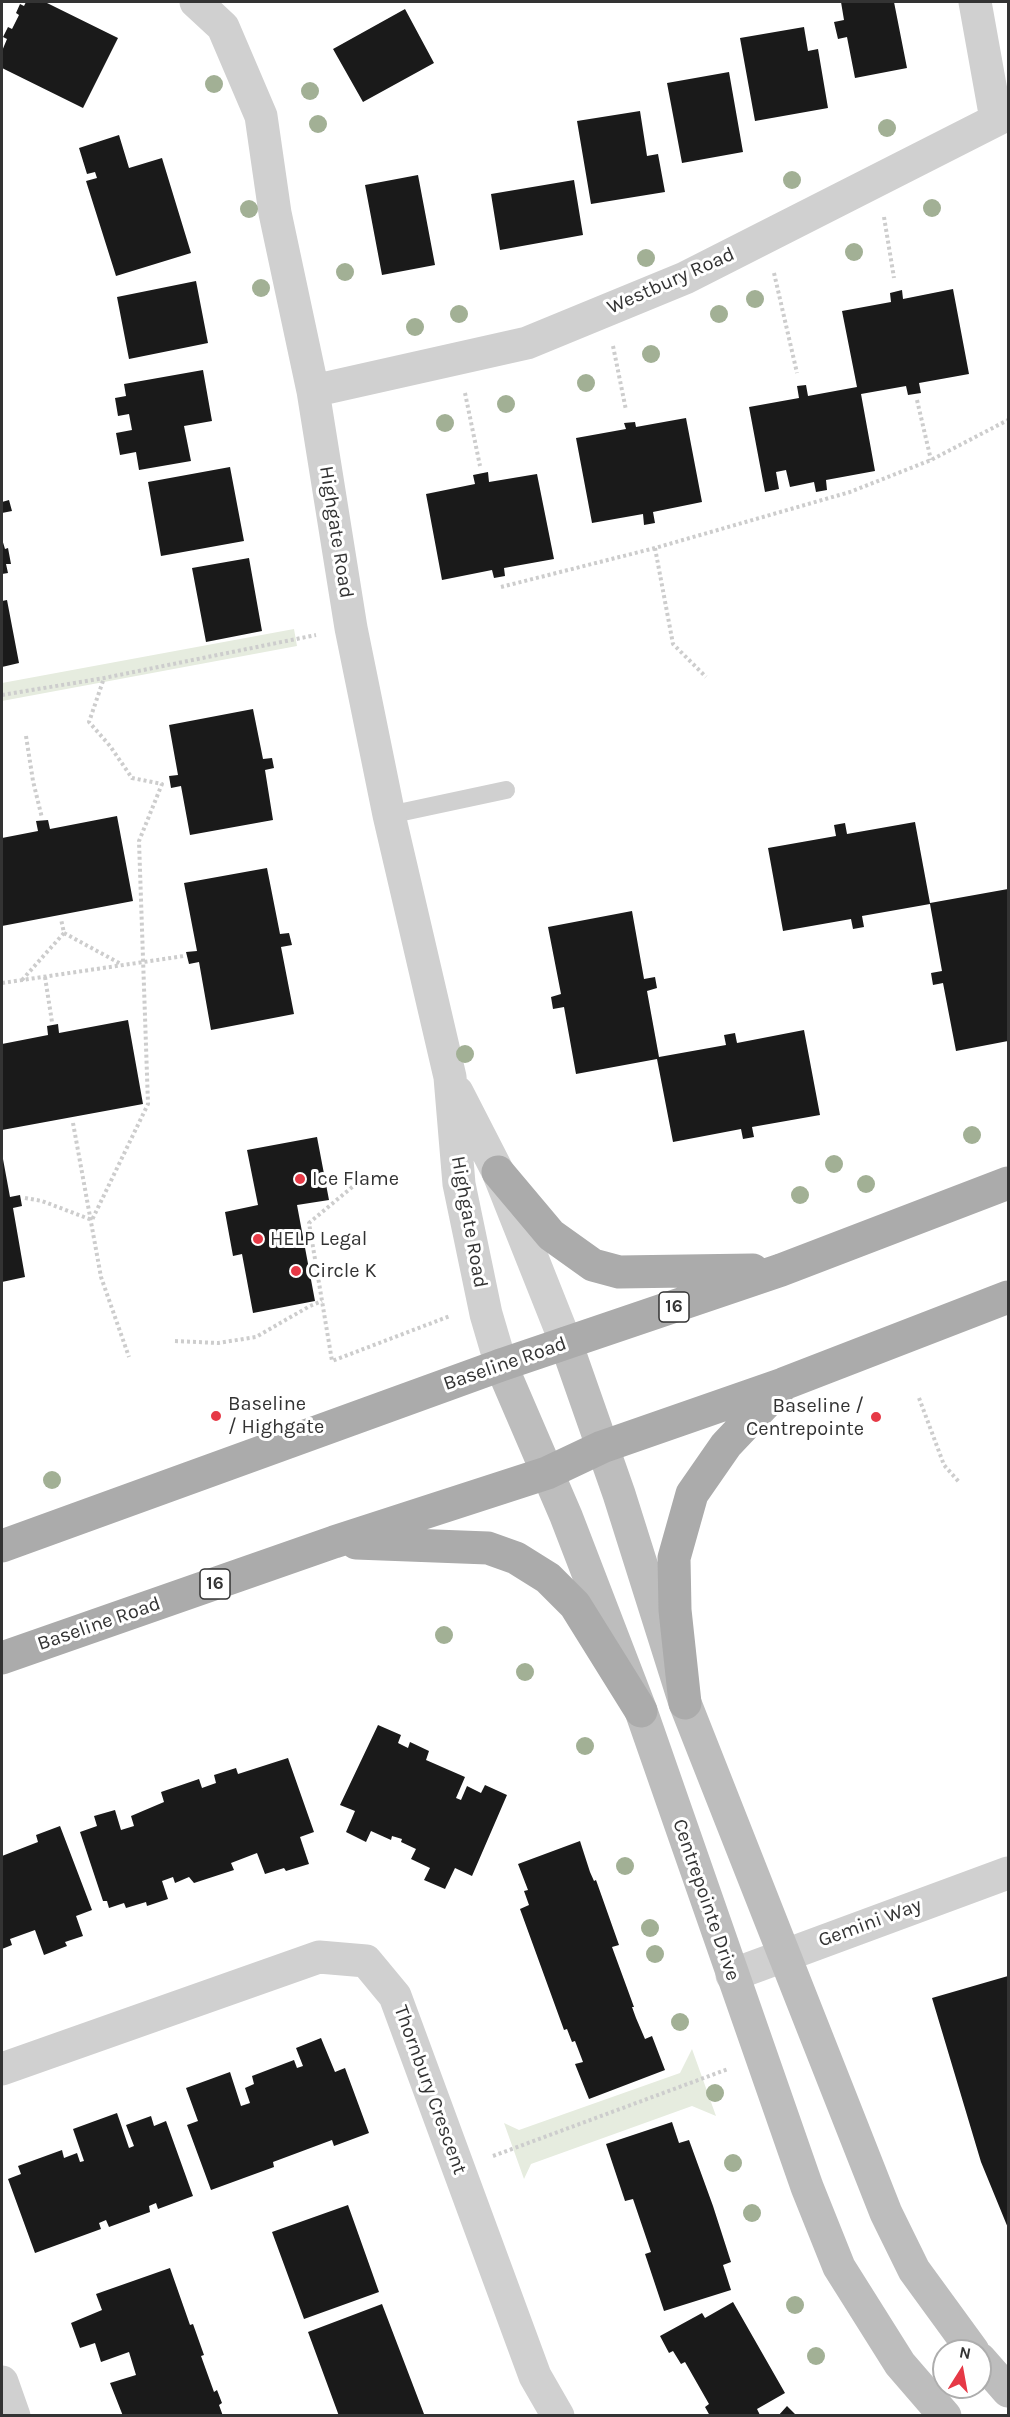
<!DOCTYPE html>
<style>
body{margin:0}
#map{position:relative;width:1010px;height:2417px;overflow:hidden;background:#fff;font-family:Karla,sans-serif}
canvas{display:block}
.frame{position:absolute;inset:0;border:3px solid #333;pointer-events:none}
.north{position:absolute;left:932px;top:2339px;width:60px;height:60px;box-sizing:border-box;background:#fff;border:2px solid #adadad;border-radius:50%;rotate:11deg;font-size:16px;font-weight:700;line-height:24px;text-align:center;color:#333}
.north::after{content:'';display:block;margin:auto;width:21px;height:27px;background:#e63946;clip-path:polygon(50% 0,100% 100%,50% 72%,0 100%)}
</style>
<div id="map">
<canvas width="1010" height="2417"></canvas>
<div class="frame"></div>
<div class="north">N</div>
</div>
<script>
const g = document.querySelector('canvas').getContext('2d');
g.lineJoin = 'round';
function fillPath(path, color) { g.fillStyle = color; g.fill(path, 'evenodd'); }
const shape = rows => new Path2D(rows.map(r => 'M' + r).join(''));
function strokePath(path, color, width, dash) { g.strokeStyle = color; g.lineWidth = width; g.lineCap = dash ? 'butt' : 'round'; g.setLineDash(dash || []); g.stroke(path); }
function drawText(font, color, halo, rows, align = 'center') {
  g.font = font + ' Karla,sans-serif'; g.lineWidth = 6; g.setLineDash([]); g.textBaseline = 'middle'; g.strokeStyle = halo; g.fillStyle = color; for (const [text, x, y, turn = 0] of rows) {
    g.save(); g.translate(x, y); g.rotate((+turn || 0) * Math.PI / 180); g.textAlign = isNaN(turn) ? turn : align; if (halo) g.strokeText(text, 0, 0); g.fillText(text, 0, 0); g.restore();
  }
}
fillPath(shape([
 [294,629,297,646,2,701,2,683],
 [692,2049,716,2116,692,2106,531,2164,524,2179,504,2123,519,2130,680,2073]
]), '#e6ecdf');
fillPath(shape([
 [26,2,45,2,118,38,83,108,2,68,2,51,7,39,3,37,8,27,12,29,19,15,16,13,20,4,24,6],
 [841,2,894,2,907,68,855,78,847,37,838,39,834,22,844,20],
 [405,9,434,63,363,102,333,49],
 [804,27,808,51,818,49,828,108,755,121,740,38],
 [729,72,743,152,682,163,667,83],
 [640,111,647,156,658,154,665,192,591,204,577,121],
 [119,135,129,168,162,158,191,253,116,276,86,181,97,178,95,172,87,174,79,148],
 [418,175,435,265,382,275,365,185],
 [574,180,583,235,500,250,491,194],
 [196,281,208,343,129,359,117,297],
 [953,289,969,374,919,383,921,393,908,395,906,386,861,394,875,471,826,480,827,490,816,492,814,482,790,487,786,470,776,472,779,489,765,492,749,407,799,398,797,386,806,385,808,396,857,387,842,311,891,302,890,293,902,290,903,299],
 [203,370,212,421,184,426,191,461,139,470,136,452,120,455,116,433,132,430,129,414,118,416,115,398,126,396,124,384],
 [686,418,702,502,653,512,655,523,644,525,643,514,592,523,576,438,626,429,624,423,635,422,636,427],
 [230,467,244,541,161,556,148,482],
 [488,472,489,482,537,474,554,559,504,568,505,576,494,578,492,570,442,580,426,494,475,484,473,475],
 [9,500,12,511,2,513,2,502],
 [2,539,5,549,8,548,11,564,6,564,8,573,2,574],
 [249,558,262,631,206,642,192,568],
 [7,600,19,663,2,667,2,601],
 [253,709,263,759,272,758,274,768,265,770,273,820,190,835,181,786,171,788,169,776,178,775,169,725],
 [117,816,133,901,2,926,2,838,38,831,36,821,48,820,50,829],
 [915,822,930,903,1008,889,1008,1041,956,1051,943,983,933,985,931,973,942,971,930,904,862,916,864,927,853,929,851,919,783,931,768,848,836,836,834,825,845,823,847,834],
 [267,868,280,934,289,933,292,945,281,947,294,1014,211,1030,199,962,189,964,186,952,197,951,184,883],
 [632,911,644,979,655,977,657,988,647,991,659,1057,726,1045,724,1035,735,1033,737,1043,804,1030,820,1115,752,1127,754,1137,743,1139,741,1129,673,1142,657,1059,576,1074,564,1007,553,1009,551,997,561,994,548,927],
 [128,1020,143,1104,2,1130,2,1044,48,1035,47,1026,58,1024,59,1033],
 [317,1137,329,1200,297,1205,315,1301,253,1313,242,1254,233,1256,225,1212,258,1205,247,1150],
 [3,1159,10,1197,20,1195,22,1206,13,1208,25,1277,2,1282],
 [378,1725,401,1735,398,1743,408,1748,410,1742,429,1751,426,1760,465,1777,456,1798,461,1800,467,1786,481,1793,485,1785,507,1795,472,1876,455,1868,445,1889,424,1880,430,1868,411,1859,416,1849,401,1842,402,1839,392,1836,391,1840,371,1831,366,1842,346,1832,355,1811,340,1805],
 [288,1758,314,1832,300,1837,309,1864,286,1871,284,1868,265,1874,257,1853,231,1863,234,1870,194,1883,189,1877,175,1883,173,1877,162,1881,168,1899,147,1906,146,1902,126,1908,124,1903,109,1908,107,1901,103,1901,80,1832,97,1826,94,1816,115,1810,121,1830,134,1826,131,1816,164,1802,161,1792,199,1779,202,1788,216,1783,214,1775,236,1768,238,1774],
 [60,1826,92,1910,76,1916,83,1936,65,1942,67,1946,44,1955,35,1930,10,1939,12,1945,2,1949,2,1856,38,1842,36,1835],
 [580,1841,590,1872,594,1881,596,1880,619,1945,612,1947,634,2007,632,2007,636,2018,645,2039,652,2036,665,2070,589,2099,575,2064,583,2062,575,2041,572,2042,567,2029,564,2030,520,1909,529,1905,524,1891,528,1890,518,1864],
 [1008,1976,1008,2228,981,2162,932,1998],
 [321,2038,335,2072,345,2068,369,2133,334,2146,332,2140,273,2162,274,2167,211,2190,187,2125,198,2121,186,2088,230,2072,241,2106,250,2103,245,2088,254,2084,252,2076,294,2060,297,2068,303,2066,296,2048],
 [117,2113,129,2148,134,2146,126,2125,151,2116,154,2126,166,2121,193,2196,158,2209,156,2203,149,2206,150,2212,109,2227,106,2220,99,2223,101,2229,35,2253,8,2179,21,2174,18,2166,62,2150,64,2158,77,2153,80,2162,84,2161,73,2129],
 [672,2122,679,2143,689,2140,713,2206,731,2262,723,2265,731,2290,664,2311,645,2254,651,2252,633,2199,625,2201,606,2144],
 [348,2205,379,2292,304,2319,272,2232],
 [170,2268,190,2325,193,2324,204,2355,201,2356,214,2392,217,2390,222,2403,219,2405,223,2416,123,2416,110,2383,136,2375,129,2352,101,2362,95,2343,80,2348,71,2323,102,2310,96,2294],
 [733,2302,785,2393,757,2409,760,2415,758,2416,710,2416,705,2407,709,2404,685,2362,681,2364,673,2351,669,2353,660,2336,702,2313,705,2318],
 [382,2304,424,2414,339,2416,308,2332],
 [787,2406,797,2416,778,2416]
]), '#1a1a1a');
strokePath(shape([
 [884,217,894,278],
 [774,273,797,373],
 [613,346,626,410],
 [465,393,480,466],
 [917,400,931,460],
 [655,548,673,644,706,677],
 [501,587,655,548,850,492,931,460,1008,420],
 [2,695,104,678,316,635],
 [26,736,33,781,42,818],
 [64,933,121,964],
 [45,977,52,1022],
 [22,980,64,933,61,919],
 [2,983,184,956],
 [73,1123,101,1277,129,1357],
 [357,1183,309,1223,332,1361,450,1316],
 [25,1198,42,1201,92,1220,148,1104,139,841,162,784,132,778,110,746,89,722,104,678],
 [175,1341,218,1343,256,1337,310,1306,322,1301],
 [919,1398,944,1465,959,1482],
 [493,2156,728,2069]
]), '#cdcdcd', 4, [3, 3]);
strokePath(shape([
 [389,815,506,790]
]), '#d0d0d0', 18);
strokePath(shape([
 [196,2,223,27,261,116,275,213,313,391,351,628,389,815,450,1077,459,1184,486,1314,501,1365],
 [975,2,996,119],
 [313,391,527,343,685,278,1008,114],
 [457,1092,498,1172,566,1343],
 [732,1975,1008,1873],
 [2,2069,319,1957,366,1961,395,1996,535,2376,558,2416],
 [2,2382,14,2416]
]), '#d0d0d0', 33);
strokePath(shape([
 [566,1343,619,1494,685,1703,886,2213,914,2270,973,2351],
 [501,1365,566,1516,641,1711,807,2187,839,2267,900,2364,945,2416],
 [980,2359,1008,2391]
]), '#bdbdbd', 33);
strokePath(shape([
 [498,1172,551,1235,593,1265,619,1272,753,1270],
 [356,1543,488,1548,516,1558,548,1578,575,1605,641,1711],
 [2,1546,501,1365,781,1270,1008,1183],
 [2,1658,334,1542,547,1473,602,1447,783,1384,1008,1297],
 [685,1703,675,1610,674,1558,692,1494,726,1445,779,1389]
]), '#ababab', 33);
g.fillStyle = '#a2b095';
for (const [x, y] of [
 [214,84],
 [310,91],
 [318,124],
 [887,128],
 [792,180],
 [932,208],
 [249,209],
 [854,252],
 [646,258],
 [345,272],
 [261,288],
 [755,299],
 [459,314],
 [719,314],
 [415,327],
 [651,354],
 [586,383],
 [506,404],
 [445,423],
 [465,1054],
 [972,1135],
 [834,1164],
 [866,1184],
 [800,1195],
 [52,1480],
 [444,1635],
 [525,1672],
 [585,1746],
 [625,1866],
 [650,1928],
 [655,1954],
 [680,2022],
 [715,2093],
 [733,2163],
 [752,2213],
 [795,2305],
 [816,2356]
]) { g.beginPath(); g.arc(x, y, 9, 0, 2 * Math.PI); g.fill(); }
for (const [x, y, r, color] of [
 [300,1179,6,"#e63946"],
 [258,1239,6,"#e63946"],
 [296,1271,6,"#e63946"],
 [216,1416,6,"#e63946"],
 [876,1417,6,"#e63946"]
]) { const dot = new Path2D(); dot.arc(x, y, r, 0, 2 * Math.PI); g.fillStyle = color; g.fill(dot); strokePath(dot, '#fff', 2); }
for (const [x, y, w] of [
 [674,1307,30],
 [215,1584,30]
]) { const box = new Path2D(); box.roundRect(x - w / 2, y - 15, w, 30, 4.5); g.fillStyle = '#fff'; g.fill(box); strokePath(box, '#333', 1.5); }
drawText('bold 18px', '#333', null, [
 ["16",674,1307],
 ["16",215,1584]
]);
drawText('20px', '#333', '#fff', [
 ["Westbury Road",671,281,-24],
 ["Highgate Road",336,532,81],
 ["Highgate Road",469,1222,80],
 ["Baseline Road",505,1364,-19],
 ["Baseline Road",99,1624,-19],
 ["Centrepointe Drive",706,1900,71],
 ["Gemini Way",870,1923,-20],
 ["Thornbury Crescent",430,2090,70]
]);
drawText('20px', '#333', '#fff', [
 ["Ice Flame",312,1179],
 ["HELP Legal",270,1239],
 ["Circle K",308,1271],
 ["Baseline",228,1404],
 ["/ Highgate",228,1427],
 ["Baseline /",864,1406,"right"],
 ["Centrepointe",864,1429,"right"]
], 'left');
</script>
